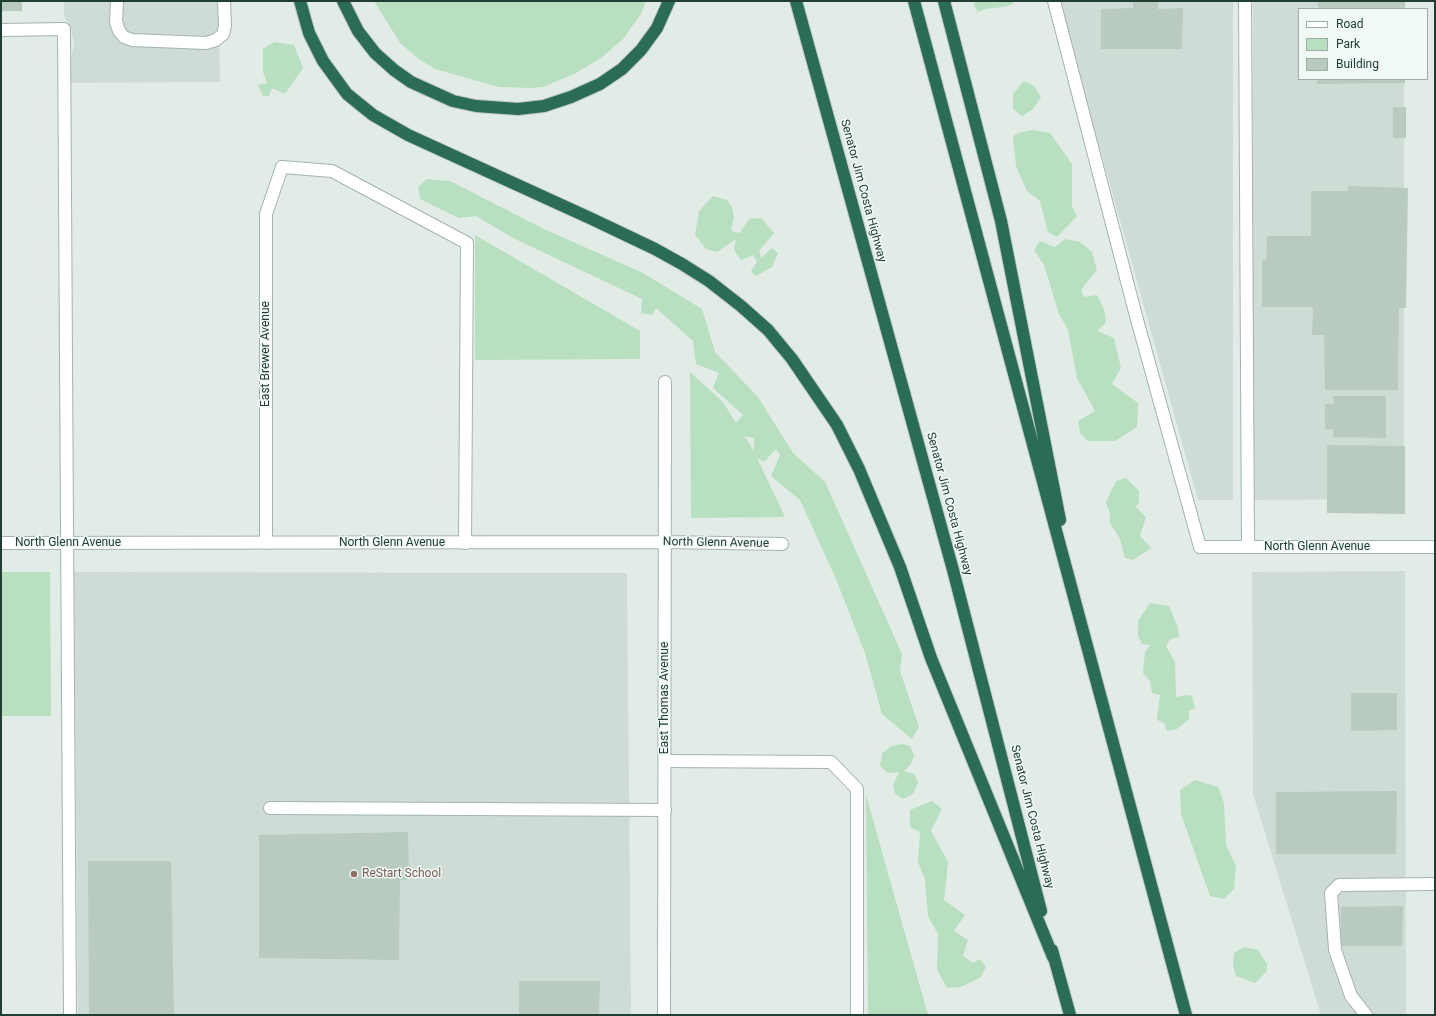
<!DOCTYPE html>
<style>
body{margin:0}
#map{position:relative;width:1436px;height:1016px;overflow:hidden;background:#e1ece6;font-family:Roboto,sans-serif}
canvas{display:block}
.frame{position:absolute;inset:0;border:2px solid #203e33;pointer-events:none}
.legend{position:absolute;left:1298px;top:8px;width:130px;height:72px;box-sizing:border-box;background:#f1f9f4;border:1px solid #9daea7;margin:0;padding:5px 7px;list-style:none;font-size:12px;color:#203e33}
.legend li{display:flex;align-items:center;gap:8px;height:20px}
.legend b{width:20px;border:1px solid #9daea7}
</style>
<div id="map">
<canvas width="1436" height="1016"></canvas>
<div class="frame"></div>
<ul class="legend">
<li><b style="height:5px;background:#fff"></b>Road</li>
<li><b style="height:11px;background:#b8dfbf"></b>Park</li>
<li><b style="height:11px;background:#b9cac1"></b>Building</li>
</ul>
</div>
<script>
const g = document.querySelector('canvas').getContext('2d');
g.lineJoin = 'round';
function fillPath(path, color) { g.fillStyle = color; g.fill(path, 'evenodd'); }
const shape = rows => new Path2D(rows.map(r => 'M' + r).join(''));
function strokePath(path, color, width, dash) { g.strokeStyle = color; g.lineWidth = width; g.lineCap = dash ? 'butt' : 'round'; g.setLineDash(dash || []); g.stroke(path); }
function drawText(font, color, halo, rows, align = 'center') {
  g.font = font + ' Roboto,sans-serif'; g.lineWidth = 3; g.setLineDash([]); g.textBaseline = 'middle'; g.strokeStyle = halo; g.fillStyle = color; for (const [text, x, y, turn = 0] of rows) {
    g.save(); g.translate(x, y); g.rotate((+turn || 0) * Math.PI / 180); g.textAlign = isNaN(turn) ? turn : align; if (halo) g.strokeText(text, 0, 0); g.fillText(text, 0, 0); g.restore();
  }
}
fillPath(shape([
 [64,1,219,1,220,82,64,83,64,74,71,60,74,44,71,29,64,16],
 [1053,1,1233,1,1233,500,1198,500,1080,77],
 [1253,1,1404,1,1404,9,1299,9,1299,79,1404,79,1404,499,1253,500],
 [1405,571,1406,1015,1321,1015,1253,794,1252,572],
 [74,572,627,573,631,1015,78,1015]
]), '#cfdcd5');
fillPath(shape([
 [374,1,646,1,641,14,623,39,601,58,574,74,543,87,531,88,499,87,435,69,419,59,400,43],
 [978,1,1013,1,1013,4,1003,7,985,9,978,12,973,4],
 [274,42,294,45,303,68,285,94,272,88,269,96,263,96,258,85,267,83,263,72,263,49],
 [1024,81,1034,86,1041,97,1033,109,1022,116,1013,109,1013,94],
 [1033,130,1050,133,1072,164,1072,206,1077,216,1057,237,1048,232,1040,201,1027,191,1016,166,1013,136,1021,132],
 [427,179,450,181,544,229,643,273,702,309,715,352,758,397,793,453,825,482,902,654,900,671,919,727,912,739,882,714,865,653,836,579,800,500,771,476,780,455,776,449,764,462,757,458,785,517,691,518,690,372,723,402,736,423,743,415,713,388,719,373,696,364,693,341,656,308,652,315,641,313,642,299,513,238,476,216,459,218,420,199,418,187],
 [744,436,754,438,754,452,750,444],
 [713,196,727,200,732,207,734,217,731,231,740,233,749,219,761,218,774,233,759,251,761,258,772,248,778,253,772,267,756,276,751,271,757,262,753,255,741,260,734,250,736,239,717,252,706,249,695,235,699,211],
 [475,235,640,331,640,359,475,360],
 [1065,239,1080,242,1092,252,1097,270,1081,290,1084,297,1097,295,1104,309,1106,322,1097,331,1114,338,1121,368,1112,384,1138,403,1137,427,1115,441,1088,441,1080,433,1078,421,1095,411,1077,378,1068,330,1059,314,1044,265,1034,250,1040,241,1055,247],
 [1126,478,1139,491,1139,502,1136,507,1146,517,1140,536,1151,548,1133,560,1125,558,1120,539,1110,523,1110,514,1106,502,1116,481],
 [1,572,50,572,51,716,1,716],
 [1150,603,1169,606,1178,628,1179,637,1170,639,1166,646,1175,662,1176,697,1187,695,1192,696,1195,708,1189,711,1189,719,1177,729,1167,731,1164,723,1157,720,1160,695,1152,693,1150,681,1143,673,1145,652,1150,645,1142,644,1138,636,1138,621],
 [902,744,910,746,914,755,911,764,904,771,914,774,918,782,913,794,903,799,895,794,893,785,899,772,888,773,880,766,882,753,892,746],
 [1195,780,1218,787,1224,803,1226,845,1236,866,1234,889,1224,899,1210,896,1181,814,1180,790],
 [866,795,928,1015,868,1015],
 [932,801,942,809,931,831,948,862,944,900,965,915,954,931,968,940,963,956,973,963,980,959,986,967,981,977,961,987,947,988,937,970,938,934,928,916,925,880,918,862,920,832,910,827,910,810],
 [1244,947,1258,950,1267,964,1267,971,1255,983,1236,976,1233,965,1234,953]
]), '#b8dfbf');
fillPath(shape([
 [1,1,22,1,22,11,1,11],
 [1133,1,1158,1,1158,9,1183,8,1182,49,1101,49,1101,9,1133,8],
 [1318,1,1405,1,1405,9,1318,9],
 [1317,79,1405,79,1405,83,1317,84],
 [1393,107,1406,107,1406,138,1393,138],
 [1348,186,1408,188,1406,308,1399,308,1398,390,1325,390,1324,335,1312,335,1313,307,1262,307,1262,260,1266,260,1267,236,1311,236,1311,191,1348,191],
 [1333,396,1386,396,1386,438,1333,437,1333,429,1325,429,1325,404,1334,404],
 [1327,445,1405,446,1405,514,1327,513],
 [1351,693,1397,693,1397,730,1351,731],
 [1397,791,1396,854,1276,854,1276,792],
 [408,832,409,879,400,880,399,960,259,958,259,835],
 [88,861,171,861,174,1015,89,1015],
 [1403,906,1402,946,1341,946,1341,907],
 [519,981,600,981,599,1015,519,1015]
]), '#b9cac1');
const service = shape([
 [117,1,116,22,119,31,124,37,132,40,206,43,216,40,223,34,225,26,224,1],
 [1054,1,1136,316,1200,547],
 [1245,1,1248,547],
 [1,30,64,29,70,1015],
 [282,167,332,171,467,243,465,543],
 [665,761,831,762,857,789,857,1015],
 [270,808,665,810],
 [1366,1015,1351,996,1335,950,1331,893,1339,885,1435,884]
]);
const minor = shape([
 [1,543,665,542,782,544],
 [266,543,266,214,282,167],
 [1200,547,1435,547],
 [664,1015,665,382]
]);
const motorway = shape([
 [300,1,309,33,323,61,347,94,373,115,408,135,592,219,655,249,682,264,709,281,741,306,768,330,792,359,837,425,859,469,900,567,931,658,1053,957],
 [343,1,358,31,375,53,394,70,411,82,453,101,476,106,518,109,544,106,571,97,600,84,622,69,641,50,657,28,669,1],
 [796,1,953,570,1041,911],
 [914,1,1186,1015],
 [944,1,1001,221,1060,520],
 [1052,950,1070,1015]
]);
strokePath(service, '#a3b4ad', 14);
strokePath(minor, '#a3b4ad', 14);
strokePath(motorway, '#c1c9c6', 14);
strokePath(service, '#fff', 12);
strokePath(minor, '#fff', 12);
strokePath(motorway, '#2a6c57', 12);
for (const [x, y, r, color] of [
 [354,874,4,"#8d6e63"]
]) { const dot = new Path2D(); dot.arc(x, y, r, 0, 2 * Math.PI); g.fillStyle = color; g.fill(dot); strokePath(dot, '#f1f9f4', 1.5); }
drawText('12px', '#203e33', '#f1f9f4', [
 ["Senator Jim Costa Highway",863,191,75],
 ["East Brewer Avenue",266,354,-90],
 ["Senator Jim Costa Highway",949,504,75],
 ["North Glenn Avenue",68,543],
 ["North Glenn Avenue",392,543],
 ["North Glenn Avenue",716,543,1],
 ["North Glenn Avenue",1317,547],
 ["East Thomas Avenue",665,698,-90],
 ["Senator Jim Costa Highway",1032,817,76]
]);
drawText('12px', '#785e54', '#f1f9f4', [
 ["ReStart School",362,874]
], 'left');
</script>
